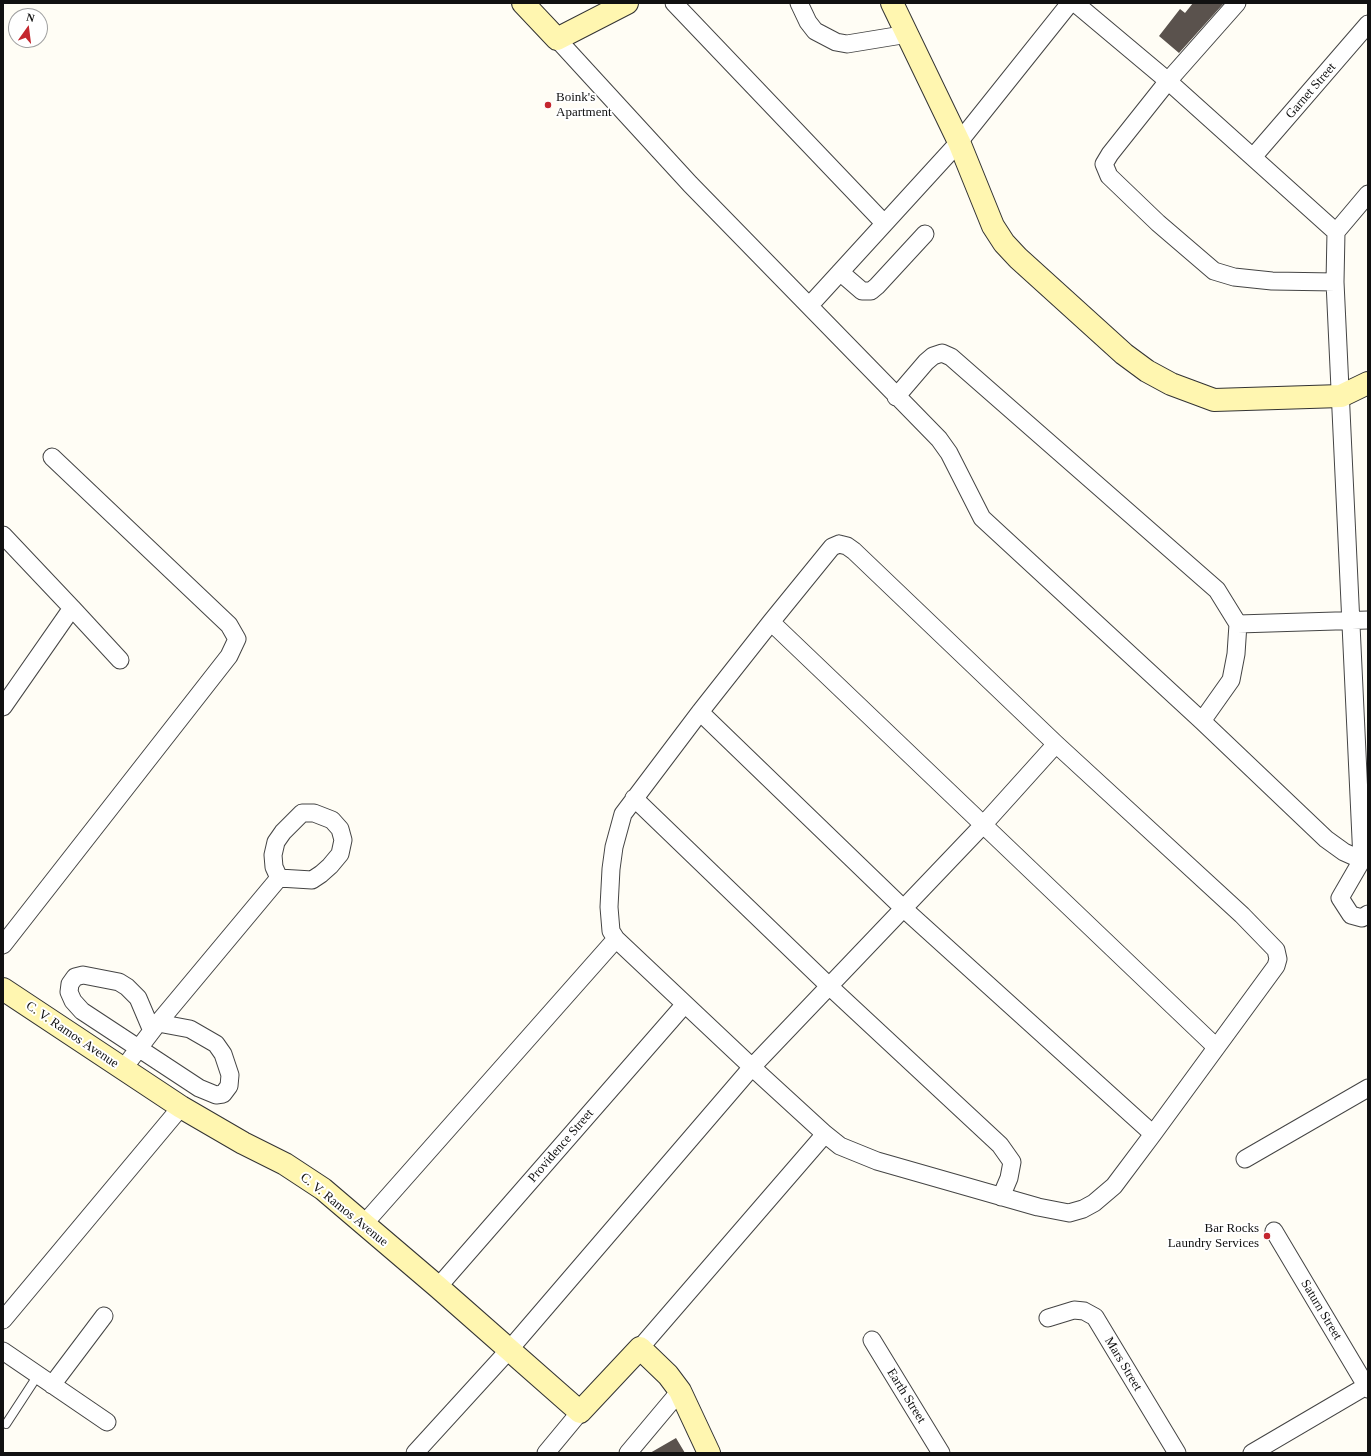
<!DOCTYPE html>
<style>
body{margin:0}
#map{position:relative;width:1371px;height:1456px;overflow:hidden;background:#fffdf5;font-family:"Times New Roman",serif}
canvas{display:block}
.frame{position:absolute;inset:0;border:4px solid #111;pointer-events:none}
.north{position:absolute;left:8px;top:8px;width:40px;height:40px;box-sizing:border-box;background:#fff;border:1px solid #a0a0a0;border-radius:50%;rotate:14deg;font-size:11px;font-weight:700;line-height:16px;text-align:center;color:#111}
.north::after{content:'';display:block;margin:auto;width:14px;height:18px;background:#c4262e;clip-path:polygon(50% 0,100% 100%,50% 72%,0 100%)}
</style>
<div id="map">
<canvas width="1371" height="1456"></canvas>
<div class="frame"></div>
<div class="north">N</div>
</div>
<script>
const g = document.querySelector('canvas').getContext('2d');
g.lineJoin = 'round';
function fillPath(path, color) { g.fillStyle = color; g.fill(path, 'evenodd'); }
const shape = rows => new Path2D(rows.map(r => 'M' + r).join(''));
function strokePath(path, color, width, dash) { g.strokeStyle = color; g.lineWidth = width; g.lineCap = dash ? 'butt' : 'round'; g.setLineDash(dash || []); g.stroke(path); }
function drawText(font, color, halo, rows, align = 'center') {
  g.font = font + ' "Times New Roman",serif'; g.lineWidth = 4; g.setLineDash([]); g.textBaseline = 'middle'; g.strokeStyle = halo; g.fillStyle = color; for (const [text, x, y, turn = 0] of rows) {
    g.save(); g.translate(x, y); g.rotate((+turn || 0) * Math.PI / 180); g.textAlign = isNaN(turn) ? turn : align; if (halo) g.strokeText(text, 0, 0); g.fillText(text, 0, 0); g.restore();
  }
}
fillPath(shape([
 [1193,3,1224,3,1179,53,1159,36,1180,9,1185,13],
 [676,1438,685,1453,650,1453]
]), '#5a524d');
const lane = shape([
 [6,1424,38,1375]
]);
const street = shape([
 [674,3,884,223],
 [799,3,808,22,815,31,836,42,847,44,908,34],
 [1075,3,1168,81,1336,232],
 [1237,3,1168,81,1110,154,1104,164,1109,176,1158,223,1214,271,1234,277,1272,281,1335,282],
 [557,39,690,184,939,439,949,453,982,518,1202,721,1326,839,1344,852,1362,860],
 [1253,157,1368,24],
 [1368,194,1336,232,1335,282,1362,860,1340,898,1351,915,1362,918,1368,914],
 [840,272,862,291,871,291,877,286,925,234],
 [810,305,959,142,1070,3],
 [896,397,926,362,933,356,942,353,951,357,1217,590,1238,624,1236,654,1231,680,1202,721],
 [3,535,72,608,3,707],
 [839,544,847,546,854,551,1056,744,1242,915,1276,950,1278,959,1276,966,1153,1134,1114,1186,1094,1203,1083,1209,1069,1213,1038,1207,877,1161,840,1146,825,1134,754,1069,616,939,611,931,609,907,611,869,614,847,623,814,700,712,771,622,832,547,839,544],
 [72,608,120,660],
 [771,622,1216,1047],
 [1238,624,1368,620],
 [700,712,903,908,1153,1134],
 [634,798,828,985,1000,1145,1012,1162,1009,1178,1001,1197],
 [3,945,229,656,237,639,229,625,52,457],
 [152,1031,138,998,127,987,119,982,83,975,75,977,70,984,69,992,73,1001,82,1011,199,1088,216,1095,223,1094,229,1086,230,1075,223,1054,216,1044,190,1029,158,1023],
 [123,1069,158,1023,279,878,312,880,321,874,330,866,340,854,343,840,340,829,332,820,314,813,302,813,283,832,276,842,273,855,274,867,279,878],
 [1245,1159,1368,1088],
 [363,1225,616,939],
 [1274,1231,1368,1389],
 [438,1287,685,1004],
 [1048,1318,1074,1310,1084,1311,1095,1317,1177,1453],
 [3,1320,181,1107],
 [872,1340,941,1453],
 [640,1348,825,1134],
 [3,1351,107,1422],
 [52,1385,104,1316],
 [415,1453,509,1350,752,1067,983,825,1056,744],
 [546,1453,580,1412],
 [628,1453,680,1391],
 [1252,1453,1368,1385]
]);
const secondary = shape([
 [523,3,557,39,627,3],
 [892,3,959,142,993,226,1004,243,1018,258,1124,354,1147,371,1171,384,1214,400,1341,396,1368,383],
 [3,989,181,1107,243,1143,285,1164,323,1189,438,1287,580,1412,640,1348,668,1375,680,1391,709,1453]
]);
strokePath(lane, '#444', 10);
strokePath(street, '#444', 19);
strokePath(secondary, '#333', 24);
strokePath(lane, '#fff', 8);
strokePath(street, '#fff', 17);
strokePath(secondary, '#fff6b0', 22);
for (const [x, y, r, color] of [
 [548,105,4,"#c4262e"],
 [1267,1236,4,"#c4262e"]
]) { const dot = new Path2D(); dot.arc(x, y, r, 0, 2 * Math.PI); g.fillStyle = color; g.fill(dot); strokePath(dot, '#fff', 1.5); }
drawText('13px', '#111', '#fff', [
 ["Garnet Street",1311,91,-49],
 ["C. V. Ramos Avenue",72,1035,34],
 ["Providence Street",561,1146,-49],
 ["C. V. Ramos Avenue",344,1210,39],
 ["Saturn Street",1321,1310,59],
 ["Mars Street",1123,1364,59],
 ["Earth Street",906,1396,58]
]);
drawText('13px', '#111', '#fff', [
 ["Boink's",556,98],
 ["Apartment",556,113],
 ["Bar Rocks",1259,1229,"right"],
 ["Laundry Services",1259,1244,"right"]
], 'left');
</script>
